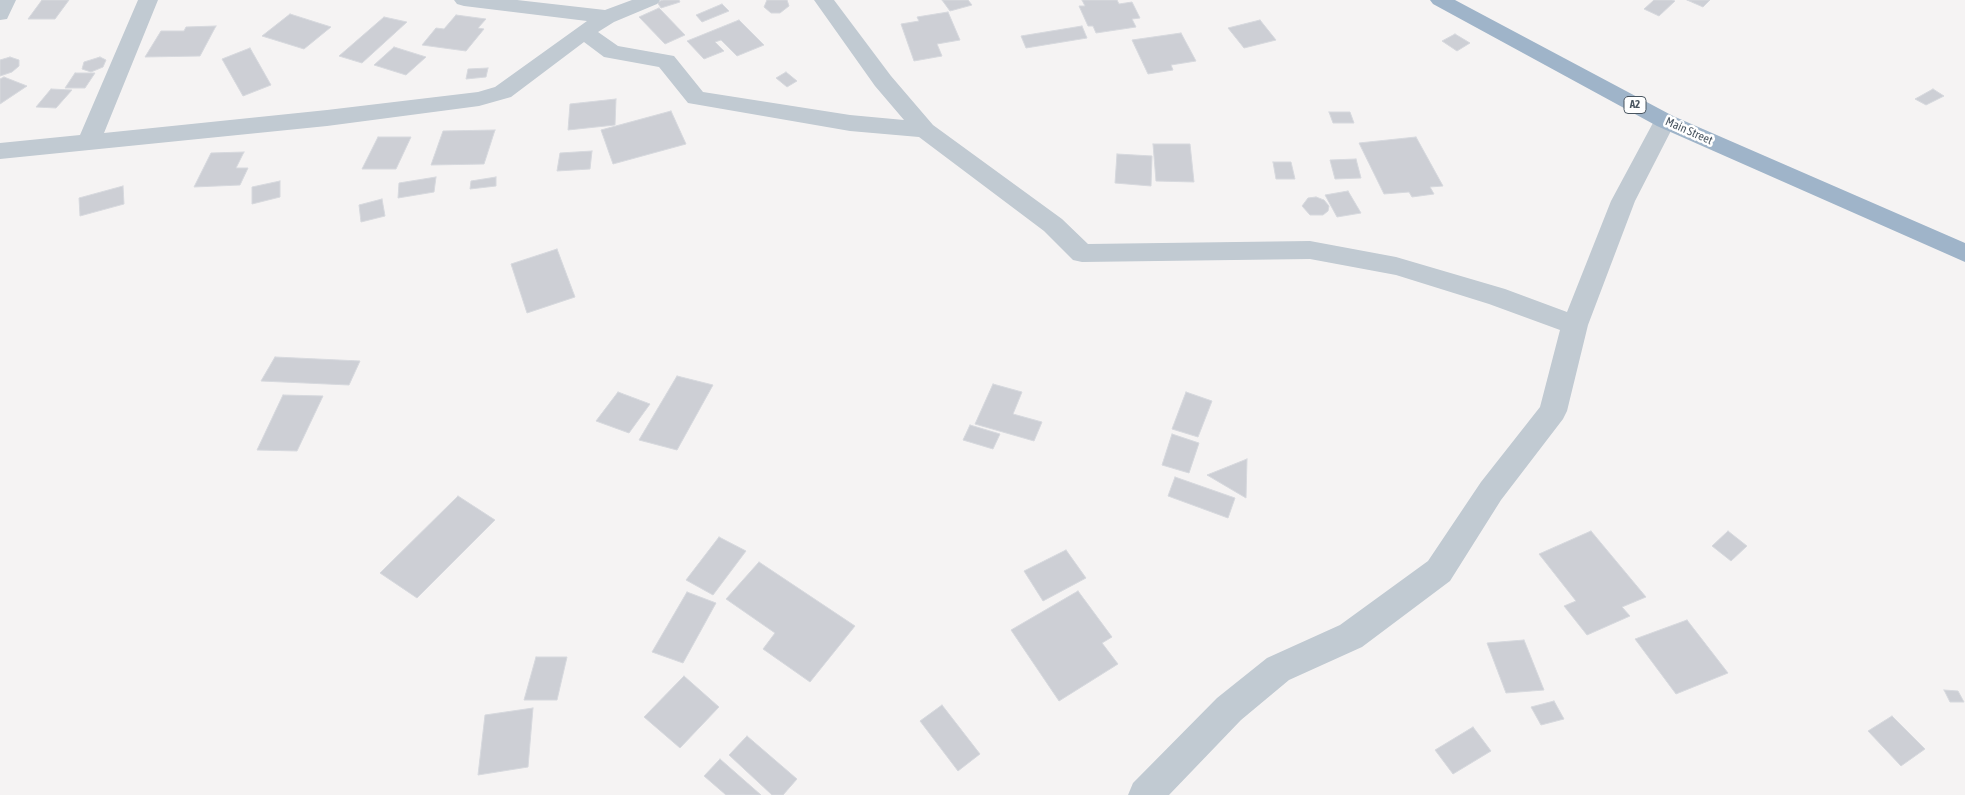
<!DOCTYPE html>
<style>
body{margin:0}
canvas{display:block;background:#f5f3f3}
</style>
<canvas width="1965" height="795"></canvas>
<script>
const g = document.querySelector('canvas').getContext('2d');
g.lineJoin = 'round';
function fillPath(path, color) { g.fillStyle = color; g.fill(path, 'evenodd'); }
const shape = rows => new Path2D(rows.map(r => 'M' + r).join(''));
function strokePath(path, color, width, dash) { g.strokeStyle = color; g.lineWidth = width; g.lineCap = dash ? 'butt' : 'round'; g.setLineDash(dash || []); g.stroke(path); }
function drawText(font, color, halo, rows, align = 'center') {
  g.font = font + ' "Asap Condensed",sans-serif'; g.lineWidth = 5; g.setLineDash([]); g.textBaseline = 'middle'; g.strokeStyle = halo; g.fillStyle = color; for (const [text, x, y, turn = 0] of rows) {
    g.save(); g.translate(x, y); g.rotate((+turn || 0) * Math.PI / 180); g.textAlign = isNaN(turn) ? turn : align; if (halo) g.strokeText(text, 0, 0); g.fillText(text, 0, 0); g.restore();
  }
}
const building = shape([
 [42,0,69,0,55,19,28,19,42,0],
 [663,0,679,0,680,2,661,8,657,2,663,0],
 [767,0,787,0,789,6,780,13,771,13,764,7,767,0],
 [942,0,968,0,972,5,950,11,942,0],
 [1082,0,1117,0,1119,4,1132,2,1140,18,1132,19,1136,27,1096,33,1093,26,1088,26,1079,6,1085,6,1082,0],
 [1654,0,1672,0,1675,1,1659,16,1644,9,1654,0],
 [1687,0,1710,0,1703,7,1687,0],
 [722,4,729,11,702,22,696,15,722,4],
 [659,8,685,35,665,44,639,17,659,8],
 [948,12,960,40,937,44,942,56,914,61,901,24,919,21,917,17,948,12],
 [290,14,331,27,304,49,262,36,290,14],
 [456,15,486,19,478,28,484,29,466,51,422,45,436,28,444,29,456,15],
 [384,17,407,22,362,63,339,56,384,17],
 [739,20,764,45,737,56,721,40,715,42,724,51,704,59,687,41,739,20],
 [1260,20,1276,40,1244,48,1228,28,1260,20],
 [216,26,200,56,145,57,161,31,184,31,186,27,216,26],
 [1082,26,1087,38,1026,48,1021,36,1082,26],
 [1181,33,1196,61,1171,65,1173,70,1148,74,1132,40,1181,33],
 [1455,34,1470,43,1457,51,1442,41,1455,34],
 [394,47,426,57,406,75,374,65,394,47],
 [250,48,271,85,243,96,222,59,250,48],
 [10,57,19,60,19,66,12,72,0,76,0,60,10,57],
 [100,57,106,60,103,67,91,72,82,69,84,62,100,57],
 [488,68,486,77,466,79,468,69,488,68],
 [786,72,797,81,787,87,776,78,786,72],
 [75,73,95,73,85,88,65,88,75,73],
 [4,77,27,86,0,104,0,79,4,77],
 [51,89,72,90,56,108,36,107,51,89],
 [1933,89,1944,96,1926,105,1915,99,1933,89],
 [616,99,615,125,568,130,570,104,616,99],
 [671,111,686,144,613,164,601,130,671,111],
 [1329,112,1350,112,1354,123,1333,123,1329,112],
 [495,130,484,164,431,165,443,131,495,130],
 [378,137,411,137,396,169,362,169,378,137],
 [1416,137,1443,186,1430,187,1434,194,1412,197,1409,192,1384,194,1359,143,1416,137],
 [1153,144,1190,144,1194,182,1156,181,1153,144],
 [592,151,590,169,557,171,560,153,592,151],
 [244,152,236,168,248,168,240,185,194,187,211,153,244,152],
 [1117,154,1152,156,1151,186,1115,183,1117,154],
 [1356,159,1361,178,1335,179,1330,160,1356,159],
 [1273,162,1291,162,1295,179,1276,179,1273,162],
 [436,177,434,192,398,198,399,183,436,177],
 [496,177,496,186,470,189,471,181,496,177],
 [280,181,280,197,252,204,252,187,280,181],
 [123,186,124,204,80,216,79,198,123,186],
 [1348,191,1361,213,1337,217,1325,195,1348,191],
 [1316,197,1324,200,1329,206,1328,211,1323,215,1310,215,1302,206,1308,198,1316,197],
 [382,199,385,216,361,222,359,205,382,199],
 [557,249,575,297,527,313,511,264,557,249],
 [275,357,360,361,349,385,261,381,275,357],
 [677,376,713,385,677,450,639,440,677,376],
 [993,384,1022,392,1013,414,1042,422,1034,441,975,424,993,384],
 [618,392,650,404,629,433,596,421,618,392],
 [1186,392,1212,401,1198,437,1172,429,1186,392],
 [283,395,323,396,297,451,257,450,283,395],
 [970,425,1000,434,993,449,963,440,970,425],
 [1172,434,1199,443,1189,473,1162,465,1172,434],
 [1247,459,1246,498,1207,475,1247,459],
 [1175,477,1235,498,1228,518,1168,496,1175,477],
 [458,496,495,520,417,598,380,573,458,496],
 [1591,531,1646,597,1622,607,1630,616,1587,635,1564,606,1576,601,1539,554,1591,531],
 [1728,531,1747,546,1731,561,1712,546,1728,531],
 [719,537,746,551,713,595,686,580,719,537],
 [1066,550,1086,578,1043,601,1024,571,1066,550],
 [759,562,855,626,810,682,763,649,775,633,726,599,759,562],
 [1078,591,1112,637,1102,643,1118,664,1059,701,1011,630,1078,591],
 [687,592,716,603,683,663,652,652,687,592],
 [1687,620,1728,673,1676,694,1635,639,1687,620],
 [1524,640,1544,690,1506,693,1487,643,1524,640],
 [536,657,567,657,557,700,524,700,536,657],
 [684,676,719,707,680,748,644,717,684,676],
 [1944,690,1958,691,1964,702,1950,702,1944,690],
 [1554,701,1564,719,1541,725,1531,707,1554,701],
 [942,705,980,754,958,771,920,721,942,705],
 [533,708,528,767,478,775,485,715,533,708],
 [1892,716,1925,749,1901,766,1868,731,1892,716],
 [1473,727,1491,751,1453,774,1435,750,1473,727],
 [747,736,797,779,783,795,772,795,729,755,747,736],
 [720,759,761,795,726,795,704,776,720,759]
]);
fillPath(building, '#cdcfd5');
strokePath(building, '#d7d9de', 1);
fillPath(shape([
 [0,0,16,0,7,19,0,20,0,0],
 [138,0,158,0,104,133,327,110,478,92,495,87,587,21,464,6,457,4,454,0,517,0,605,10,632,0,660,0,657,4,614,22,598,32,618,46,674,56,703,92,850,115,904,120,875,86,814,0,834,0,891,76,933,125,1062,219,1088,244,1310,241,1396,257,1505,289,1567,312,1611,201,1654,121,1657,116,1665,113,1673,116,1676,121,1635,201,1588,325,1567,411,1563,419,1501,500,1450,581,1362,647,1289,680,1241,720,1169,795,1128,795,1133,783,1217,698,1267,658,1340,625,1428,561,1481,482,1540,407,1560,330,1489,304,1396,275,1310,259,1082,262,1073,260,1044,231,919,137,850,131,688,103,659,67,604,57,584,42,511,97,479,106,327,126,0,159,0,143,80,135,138,0]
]), '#c1cad2');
fillPath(shape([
 [1430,0,1455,0,1673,116,1965,243,1965,262,1657,126,1433,4,1430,0]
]), '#9fb4c9');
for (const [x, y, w] of [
 [1635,105,22]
]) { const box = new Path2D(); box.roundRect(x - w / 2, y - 8.5, w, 17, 4); g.fillStyle = '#fff'; g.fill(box); strokePath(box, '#4a5661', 1); }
drawText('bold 11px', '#4a5661', null, [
 ["A2",1635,105]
]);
drawText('12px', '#4a5661', '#fff', [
 ["Main Street",1689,131,24]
]);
</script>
